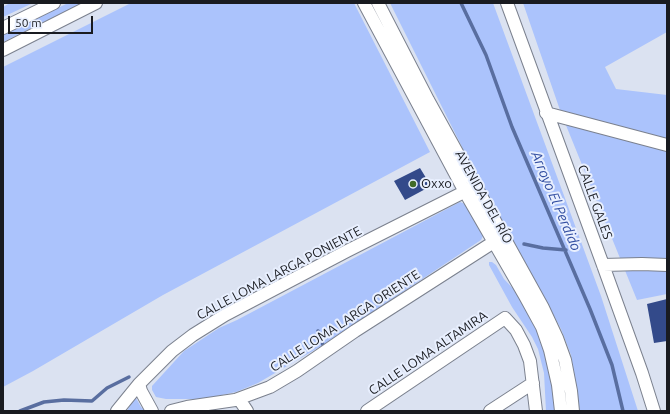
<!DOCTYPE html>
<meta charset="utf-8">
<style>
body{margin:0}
#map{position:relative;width:670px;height:414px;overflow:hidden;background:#dbe2f1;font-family:Ubuntu,sans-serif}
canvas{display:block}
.frame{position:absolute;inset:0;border:4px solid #191b20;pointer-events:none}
.scale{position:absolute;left:8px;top:16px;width:85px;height:18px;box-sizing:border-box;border:2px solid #191b20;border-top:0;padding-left:5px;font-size:12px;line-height:14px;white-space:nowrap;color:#191b20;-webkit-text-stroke:3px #e8effe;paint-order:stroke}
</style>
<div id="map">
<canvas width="670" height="414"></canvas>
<div class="frame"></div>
<div class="scale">50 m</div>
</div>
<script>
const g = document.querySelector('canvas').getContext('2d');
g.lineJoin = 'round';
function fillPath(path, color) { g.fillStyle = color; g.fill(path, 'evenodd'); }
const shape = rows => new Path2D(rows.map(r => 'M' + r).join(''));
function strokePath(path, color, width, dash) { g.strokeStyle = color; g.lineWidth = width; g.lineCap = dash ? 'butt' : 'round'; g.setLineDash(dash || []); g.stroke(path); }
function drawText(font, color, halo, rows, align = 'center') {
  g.font = font + ' Ubuntu,sans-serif'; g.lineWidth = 4; g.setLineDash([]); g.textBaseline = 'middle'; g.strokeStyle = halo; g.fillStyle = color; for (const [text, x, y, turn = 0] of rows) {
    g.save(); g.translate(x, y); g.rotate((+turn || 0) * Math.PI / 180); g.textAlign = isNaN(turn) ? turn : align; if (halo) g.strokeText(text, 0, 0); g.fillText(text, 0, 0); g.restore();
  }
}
fillPath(shape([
 [10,3,33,3,3,17,3,7],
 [68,3,82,3,3,42,3,35],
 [131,3,354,3,430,152,163,295,33,371,3,387,3,67],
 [390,3,493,3,601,296,638,411,578,411,576,389,571,355,561,329,468,159],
 [523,3,667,3,667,32,605,67,616,89,667,95,667,294,637,300,561,113],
 [460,202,468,205,480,230,483,236,481,240,323,345,258,383,236,392,203,399,166,399,156,397,152,390,152,386,184,351,219,328,237,320],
 [489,262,492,262,496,265,504,279,523,299,542,335,558,411,546,411,544,373,538,349,532,337,512,307,489,265],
 [136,398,141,407,146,411,127,411,133,400]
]), '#abc3fc');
strokePath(shape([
 [461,3,486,55,512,127,590,309,612,365,623,411],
 [524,244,543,248,566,250],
 [318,331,323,345],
 [20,411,44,402,64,400,92,401,107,388,129,377]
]), '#596ea0', 3.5);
fillPath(shape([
 [420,168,431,186,405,200,394,181],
 [667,299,667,341,654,343,647,304]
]), '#334a8a');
const minor = shape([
 [364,3,465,192,525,296,542,327,550,350,558,385,561,411],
 [378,3,428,100,543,308,557,338,565,360,571,391,573,411],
 [507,3,603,265,642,373,654,411],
 [3,28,54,3],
 [3,50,96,3],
 [546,113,667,145],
 [603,265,642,264,667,265],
 [139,384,141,391,152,411],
 [239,399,247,411],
 [117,411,139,384,172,351,193,335,225,315,347,251,472,188],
 [171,411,187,407,235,400,270,387,297,371,355,331,500,238],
 [367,411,505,318,516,330,524,345,530,361,536,411],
 [490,411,533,383]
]);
strokePath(minor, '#7b818e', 14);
strokePath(minor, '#fff', 12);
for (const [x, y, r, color] of [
 [413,184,4,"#426b27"]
]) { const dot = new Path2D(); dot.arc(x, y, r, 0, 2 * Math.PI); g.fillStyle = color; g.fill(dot); strokePath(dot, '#e8effe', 1.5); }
drawText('13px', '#191b20', '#e8effe', [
 ["Oxxo",421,184]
], 'left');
drawText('13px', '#191b20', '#e8effe', [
 ["AVENIDA DEL RÍO",484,197,61],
 ["CALLE GALES",595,202,70],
 ["CALLE LOMA LARGA PONIENTE",279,273,-28],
 ["CALLE LOMA LARGA ORIENTE",345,321,-33],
 ["CALLE LOMA ALTAMIRA",428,353,-34]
]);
drawText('italic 14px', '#324ea1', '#e8effe', [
 ["Arroyo El Perdido",556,201,67]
]);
</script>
